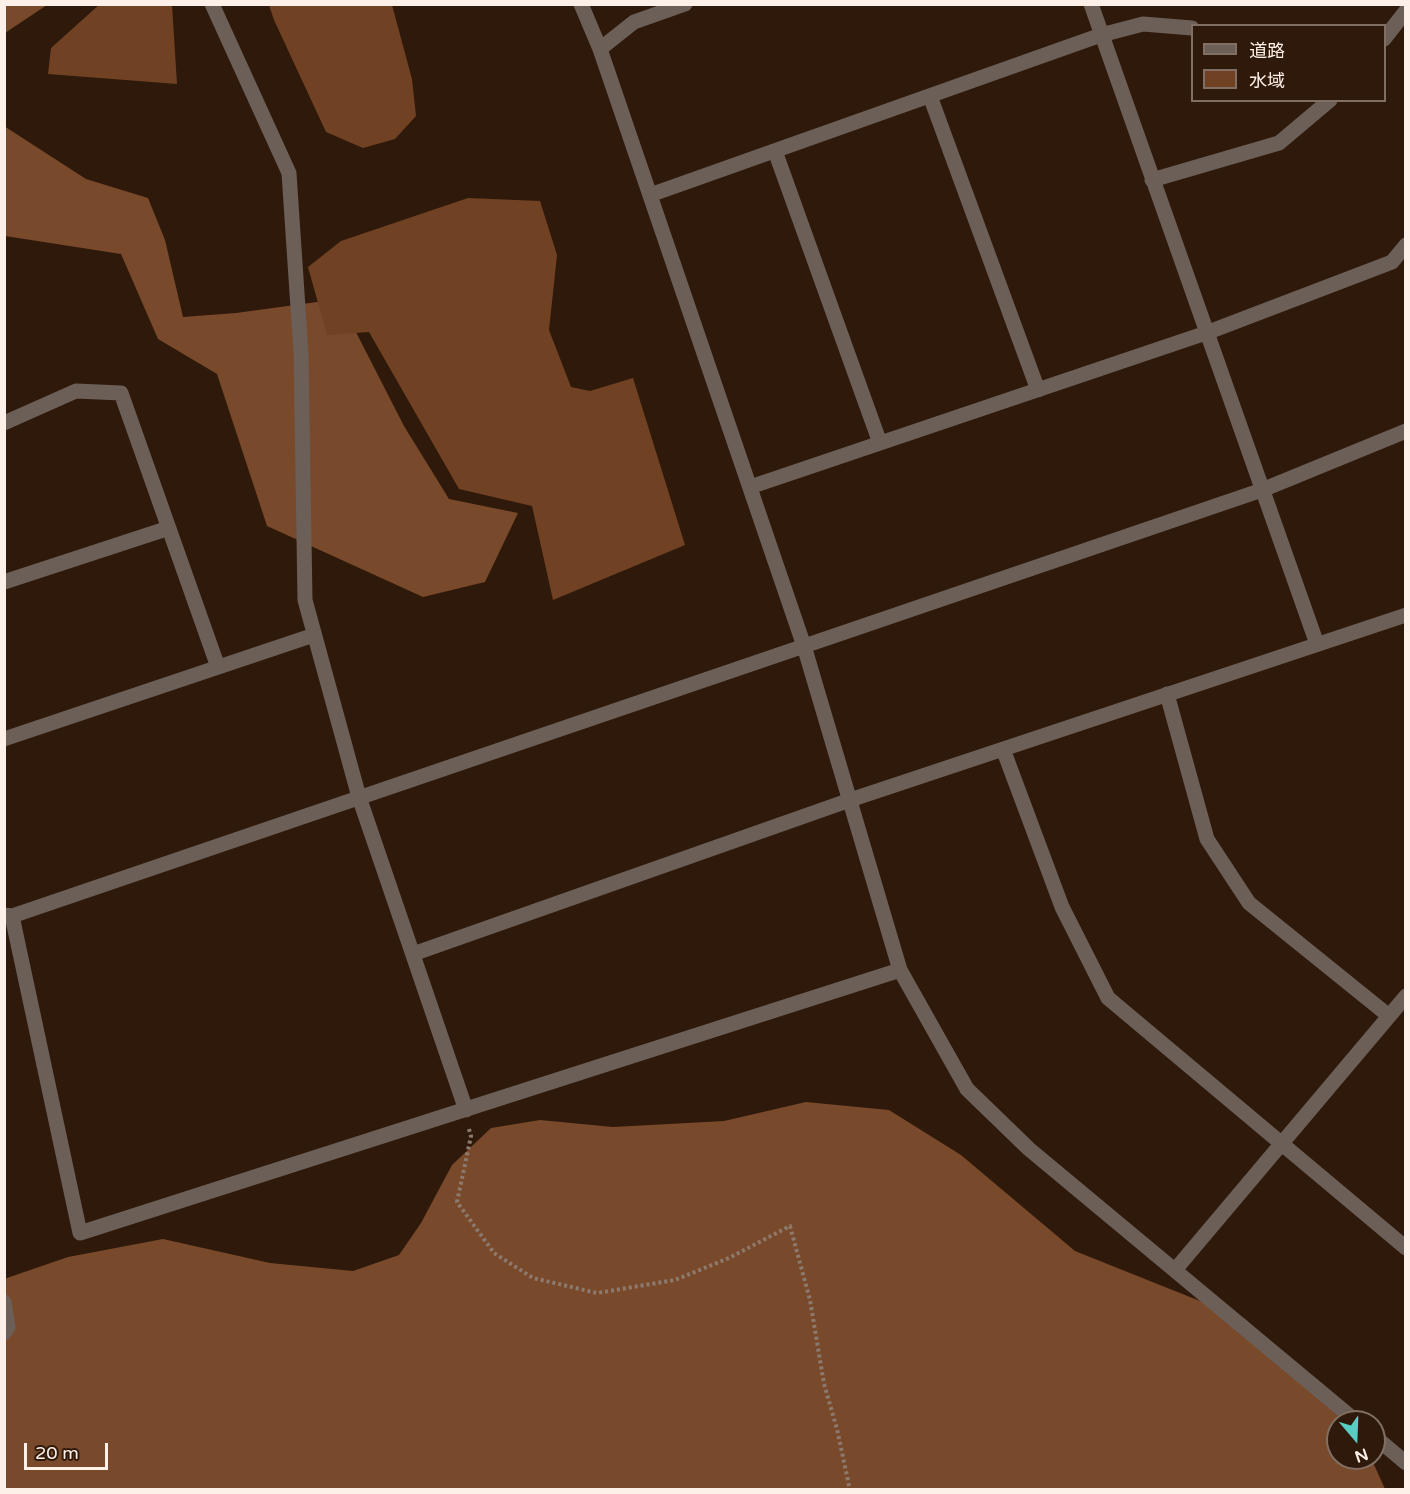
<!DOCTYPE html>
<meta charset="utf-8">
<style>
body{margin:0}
#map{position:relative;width:1410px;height:1494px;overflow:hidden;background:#2f190a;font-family:"Varela Round","Noto Sans JP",sans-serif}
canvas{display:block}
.frame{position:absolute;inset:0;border:6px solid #fdf0e8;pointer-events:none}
.legend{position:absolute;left:1191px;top:24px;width:195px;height:78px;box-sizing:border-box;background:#2f190a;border:2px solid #816f63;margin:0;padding:8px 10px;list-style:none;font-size:18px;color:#fdf0e8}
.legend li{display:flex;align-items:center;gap:12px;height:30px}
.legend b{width:30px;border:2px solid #816f63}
.north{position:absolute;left:1326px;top:1410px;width:60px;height:60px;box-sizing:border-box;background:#2f190a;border:2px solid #816f63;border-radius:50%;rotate:161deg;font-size:16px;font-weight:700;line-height:24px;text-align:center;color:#fdf0e8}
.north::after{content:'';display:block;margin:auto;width:21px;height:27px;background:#56cec4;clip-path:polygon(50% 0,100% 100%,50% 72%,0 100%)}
.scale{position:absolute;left:24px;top:1443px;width:84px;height:27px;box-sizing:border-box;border:3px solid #fdf0e8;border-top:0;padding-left:8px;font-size:18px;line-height:21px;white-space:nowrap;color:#fdf0e8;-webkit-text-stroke:4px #2f190a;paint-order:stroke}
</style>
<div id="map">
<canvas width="1410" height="1494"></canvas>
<div class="frame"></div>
<ul class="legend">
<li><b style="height:8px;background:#6b5f58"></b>道路</li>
<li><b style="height:16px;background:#704223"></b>水域</li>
</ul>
<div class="north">N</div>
<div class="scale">20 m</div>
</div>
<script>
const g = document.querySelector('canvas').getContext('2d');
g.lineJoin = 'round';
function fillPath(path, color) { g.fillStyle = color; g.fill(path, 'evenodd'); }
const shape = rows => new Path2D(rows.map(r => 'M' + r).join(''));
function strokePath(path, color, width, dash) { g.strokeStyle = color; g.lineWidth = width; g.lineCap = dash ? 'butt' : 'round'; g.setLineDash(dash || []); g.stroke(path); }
fillPath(shape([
 [5,4,47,4,47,5,5,33],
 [4,126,86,179,148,198,165,240,183,317,236,313,339,299,404,426,449,499,518,513,485,582,423,597,267,526,217,374,158,339,121,254,5,236],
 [806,1102,889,1110,961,1155,1075,1251,1245,1319,1308,1376,1351,1422,1338,1422,1338,1458,1371,1458,1385,1489,5,1489,4,1279,68,1257,163,1239,270,1263,353,1271,399,1255,421,1223,452,1165,491,1128,540,1120,613,1127,724,1121]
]), '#78492a');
fillPath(shape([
 [100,4,172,5,177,84,48,74,51,48],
 [269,5,392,5,412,79,416,116,395,139,363,148,326,132,274,20],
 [468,198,540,201,557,255,549,330,571,387,590,391,633,378,685,545,553,600,532,506,459,489,369,332,327,335,308,267,341,241]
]), '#704223');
strokePath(shape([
 [469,1129,471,1136,457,1202,494,1253,533,1278,597,1293,675,1280,729,1258,790,1226,810,1300,824,1384,837,1429,850,1490]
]), '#8c7a6e', 4, [3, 3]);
strokePath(shape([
 [212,4,289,173,301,353,305,600,359,797,466,1110],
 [581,4,600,49,804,646,900,970,967,1089,1029,1149,1357,1422],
 [1091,4,1317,644],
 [1384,39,1406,11],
 [600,49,634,22,685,4],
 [930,96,1038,390],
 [775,151,880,443],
 [1152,180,1279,143,1330,100],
 [650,195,1101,35,1143,24,1192,28],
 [4,423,76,391,121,393,218,667],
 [750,487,1206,333,1392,262,1406,245],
 [4,582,169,528],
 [1167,694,1207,839,1249,903,1389,1016],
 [4,739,314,635],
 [1003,749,1062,907,1108,998,1406,1248],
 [4,915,12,916,1262,490,1406,431],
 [12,916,80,1233,900,970],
 [413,954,850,800,1406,615],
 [1175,1270,1406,996],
 [4,1302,8,1327,4,1333],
 [1374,1436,1406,1463]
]), '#6b5f58', 15);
</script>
